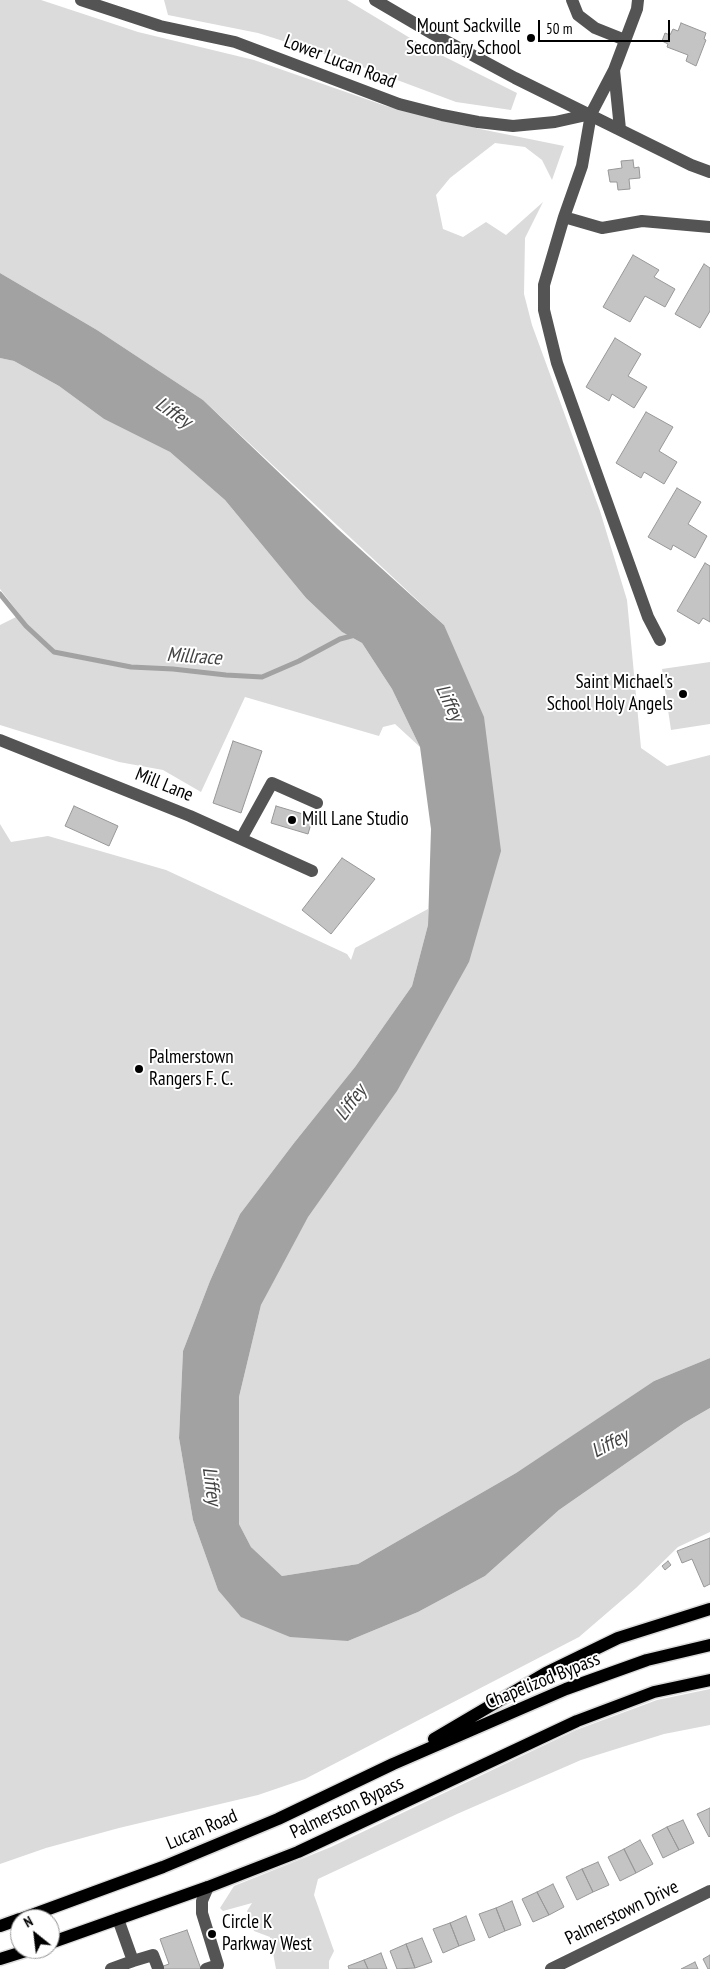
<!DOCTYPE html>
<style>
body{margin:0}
#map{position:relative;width:710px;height:1969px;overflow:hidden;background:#fff;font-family:"PT Sans Narrow",sans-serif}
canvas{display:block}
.north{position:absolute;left:10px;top:1909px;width:50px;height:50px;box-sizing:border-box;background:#fff;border:1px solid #999;border-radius:50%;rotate:331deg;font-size:14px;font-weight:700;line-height:20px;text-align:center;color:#000}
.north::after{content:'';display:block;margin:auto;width:18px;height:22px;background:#000;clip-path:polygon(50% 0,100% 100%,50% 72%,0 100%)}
.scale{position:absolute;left:538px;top:20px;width:132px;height:22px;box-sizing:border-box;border:2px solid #000;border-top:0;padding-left:6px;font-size:15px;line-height:18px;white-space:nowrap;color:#000;-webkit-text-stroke:4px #fff;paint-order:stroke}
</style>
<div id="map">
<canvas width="710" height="1969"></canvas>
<div class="north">N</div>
<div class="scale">50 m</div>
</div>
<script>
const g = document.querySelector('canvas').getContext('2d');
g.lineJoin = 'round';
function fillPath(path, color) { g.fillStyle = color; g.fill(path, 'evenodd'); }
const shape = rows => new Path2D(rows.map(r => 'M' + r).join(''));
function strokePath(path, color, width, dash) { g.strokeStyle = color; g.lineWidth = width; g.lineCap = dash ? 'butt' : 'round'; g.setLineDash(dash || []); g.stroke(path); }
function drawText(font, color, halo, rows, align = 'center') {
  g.font = font + ' "PT Sans Narrow",sans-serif'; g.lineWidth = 4; g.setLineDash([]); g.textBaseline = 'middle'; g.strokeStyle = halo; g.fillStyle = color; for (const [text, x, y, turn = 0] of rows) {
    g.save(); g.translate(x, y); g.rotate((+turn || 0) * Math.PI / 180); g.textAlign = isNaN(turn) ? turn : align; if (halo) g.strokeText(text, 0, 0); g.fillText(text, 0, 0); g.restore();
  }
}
fillPath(shape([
 [0,0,41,0,138,32,254,60,386,106,480,129,564,146,552,180,542,160,525,147,495,143,450,178,436,195,443,229,463,237,486,222,506,235,543,202,525,238,524,294,532,325,600,511,627,600,641,748,667,766,710,755,710,1358,654,1381,516,1473,358,1564,282,1576,251,1547,239,1524,239,1397,261,1305,308,1212,469,962,444,625,203,400,97,330,0,273],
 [164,0,347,0,425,47,517,93,511,110,456,102,349,62,258,33,168,15],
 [0,358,14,361,59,386,104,419,170,452,225,500,306,598,342,632,362,643,392,689,420,747,395,724,383,727,379,736,245,697,201,792,163,770,119,762,0,725,0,625,20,615,0,589],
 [710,662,710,724,671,730,662,669],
 [0,824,11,842,48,836,166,870,347,954,351,960,355,948,428,909,428,925,412,986,355,1067,294,1143,240,1214,210,1281,183,1351,179,1438,193,1520,218,1590,348,1641,418,1612,485,1576,559,1510,684,1423,710,1408,710,1532,678,1547,636,1588,579,1637,305,1779,258,1795,119,1828,46,1848,0,1864],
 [710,1689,710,1725,664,1734,581,1760,457,1814,318,1879,314,1895,334,1951,329,1961,329,1969,276,1969,270,1937,254,1931,247,1911,252,1903,223,1911,220,1908,234,1886,331,1847,576,1730,657,1700]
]), '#dbdbdb');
fillPath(shape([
 [0,273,97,330,203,400,338,529,444,625,484,717,501,851,469,962,397,1091,308,1217,261,1305,239,1397,239,1524,251,1547,282,1576,358,1564,516,1473,654,1381,710,1358,710,1408,684,1423,559,1510,485,1576,418,1612,348,1641,290,1637,241,1617,218,1590,193,1520,179,1438,183,1351,210,1281,240,1214,294,1143,355,1067,412,986,428,925,431,829,420,747,392,689,362,643,342,632,306,598,225,500,170,452,104,419,59,386,14,361,0,358]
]), '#a2a2a2');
strokePath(shape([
 [0,594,26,626,54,652,131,667,173,669,226,675,262,677,299,661,340,639,355,635]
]), '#a2a2a2', 5);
const building = shape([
 [681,23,706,33,704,39,706,40,696,66,686,61,688,55,667,47,668,44,662,41,665,33,670,35,673,29,678,31,681,23],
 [633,160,634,168,639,167,640,178,629,179,630,189,618,190,617,182,610,182,608,170,622,168,621,161,633,160],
 [633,255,659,270,654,277,675,289,665,307,645,296,630,322,603,307,633,255],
 [704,264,710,268,710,311,700,328,675,314,704,264],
 [615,338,641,354,628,376,647,387,634,408,612,394,609,401,586,387,615,338],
 [646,412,673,427,659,451,677,462,664,484,644,472,641,478,616,463,646,412],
 [677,488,701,502,688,524,707,536,695,558,673,545,671,550,648,537,677,488],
 [705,563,710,566,710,622,703,618,699,624,677,611,705,563],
 [233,741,262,751,241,813,213,803,233,741],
 [74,806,118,826,109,846,65,826,74,806],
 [276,806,313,817,308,834,271,823,276,806],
 [342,858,375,879,331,934,302,910,342,858],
 [710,1538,710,1584,704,1587,692,1559,682,1563,677,1551,710,1538],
 [668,1561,671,1565,665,1570,662,1566,668,1561],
 [710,1808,710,1836,709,1837,697,1814,710,1808],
 [683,1820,694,1843,679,1850,667,1827,683,1820],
 [667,1827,679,1850,663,1858,652,1835,667,1827],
 [640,1840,653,1864,636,1873,624,1849,640,1840],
 [624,1849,636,1873,620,1881,608,1857,624,1849],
 [598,1862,609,1885,593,1892,582,1869,598,1862],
 [582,1869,593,1892,577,1900,566,1877,582,1869],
 [553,1884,564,1907,549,1915,537,1892,553,1884],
 [537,1892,549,1915,533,1922,522,1899,537,1892],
 [512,1901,521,1925,505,1931,496,1908,512,1901],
 [496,1908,505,1931,489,1938,479,1914,496,1908],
 [466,1916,475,1940,459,1946,450,1923,466,1916],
 [450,1923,459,1946,443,1953,433,1929,450,1923],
 [187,1930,201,1969,155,1969,169,1964,160,1939,187,1930],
 [422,1938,432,1962,415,1968,406,1944,422,1938],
 [406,1944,415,1968,397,1969,390,1951,406,1944],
 [381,1953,387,1969,368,1969,364,1960,381,1953],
 [710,1955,710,1969,708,1969,703,1959,710,1955],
 [364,1960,368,1969,349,1969,348,1966,364,1960],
 [695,1962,698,1969,681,1969,695,1962]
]);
fillPath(building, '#c4c4c4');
strokePath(building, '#989898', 1);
const major = shape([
 [434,1739,546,1673,618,1638,710,1609],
 [21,1919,163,1867,278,1819,393,1764,566,1689,647,1660,710,1645],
 [0,1926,20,1919],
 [50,1943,208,1887,298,1852,577,1721,654,1692,710,1680],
 [0,1959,32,1949]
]);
strokePath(major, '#dbdbdb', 15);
strokePath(shape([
 [81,0,160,26,235,42,399,104,442,115,478,122,513,126,555,122,591,114],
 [375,0,433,34,515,78,691,165,710,172],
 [572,0,578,15,595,28,625,40],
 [638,0,637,9,614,70,591,114,582,166,564,217,544,285,544,310,557,363,648,617,660,640],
 [614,70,620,129],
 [564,217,602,228,642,221,710,227],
 [0,740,190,816,312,871],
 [241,839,272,783,317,803],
 [118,1919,133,1961,153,1955,158,1968],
 [111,1969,133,1961],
 [206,1969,218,1965,202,1913,202,1901,208,1887],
 [551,1969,710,1891]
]), '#545454', 12);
strokePath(major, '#000', 12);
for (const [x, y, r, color] of [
 [531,38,5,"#000"],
 [683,694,5,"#000"],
 [292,820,5,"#000"],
 [139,1069,5,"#000"],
 [212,1934,5,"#000"]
]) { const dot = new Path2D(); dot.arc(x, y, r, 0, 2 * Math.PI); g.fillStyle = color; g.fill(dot); strokePath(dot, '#fff', 2); }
drawText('19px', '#000', '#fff', [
 ["Mount Sackville",521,27,"right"],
 ["Secondary School",521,49,"right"],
 ["Saint Michael's",673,683,"right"],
 ["School Holy Angels",673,705,"right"],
 ["Mill Lane Studio",302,820],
 ["Palmerstown",149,1058],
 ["Rangers F. C.",149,1080],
 ["Circle K",222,1923],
 ["Parkway West",222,1945]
], 'left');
drawText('19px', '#000', '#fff', [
 ["Lower Lucan Road",340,62,21],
 ["Mill Lane",164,785,22],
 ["Chapelizod Bypass",543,1681,-22],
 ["Palmerston Bypass",347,1808,-25],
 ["Lucan Road",202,1830,-23],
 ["Palmerstown Drive",622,1913,-26]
]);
drawText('italic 20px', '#434343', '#fff', [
 ["Liffey",173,413,34],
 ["Millrace",194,657,4],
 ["Liffey",449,703,64],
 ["Liffey",351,1103,-54],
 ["Liffey",610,1444,-28],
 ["Liffey",211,1486,82]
]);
</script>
